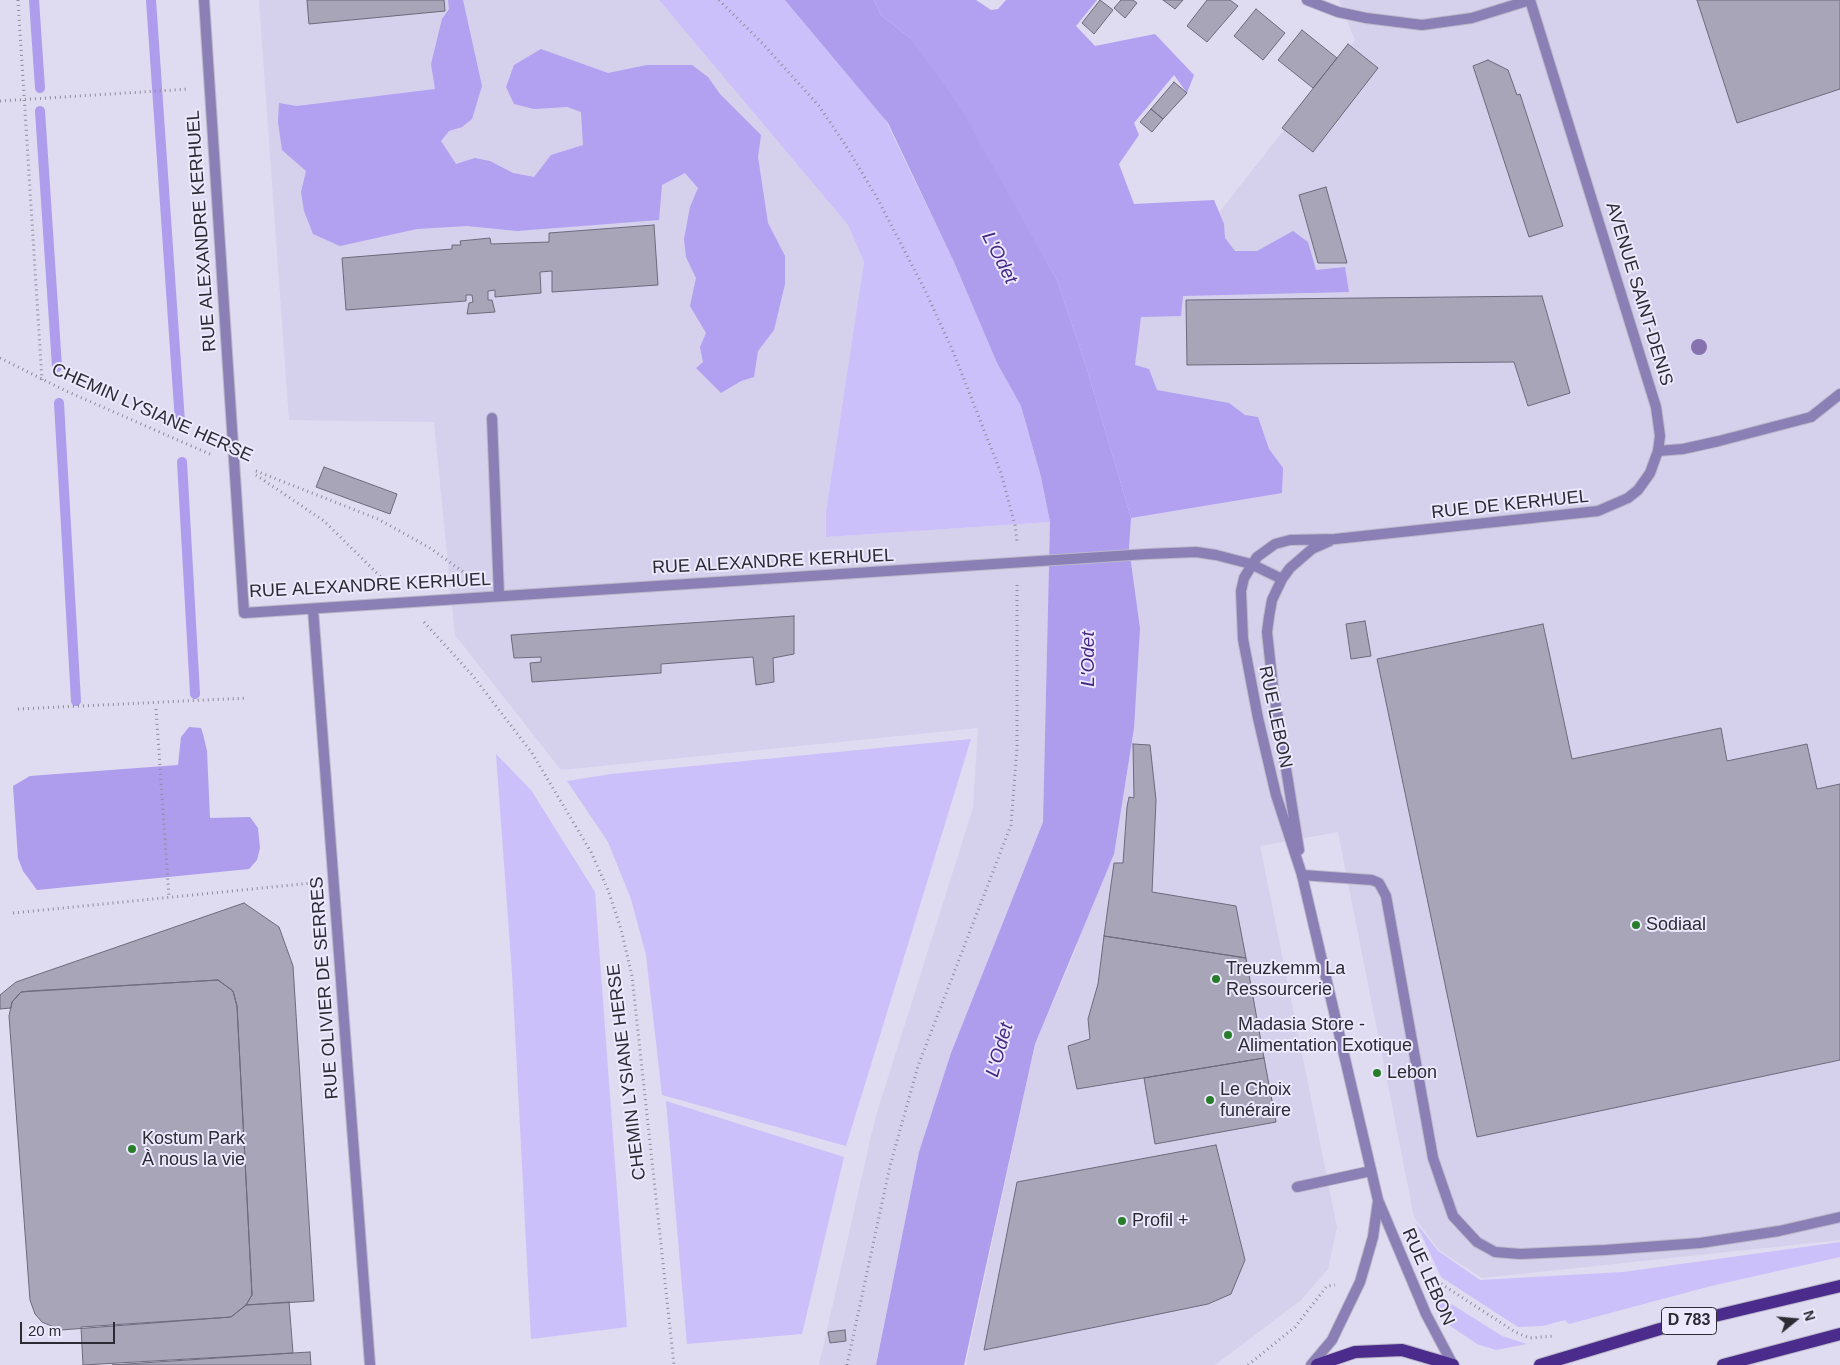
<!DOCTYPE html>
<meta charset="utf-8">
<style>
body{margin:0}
#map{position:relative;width:1840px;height:1365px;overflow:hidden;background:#dfdbf0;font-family:Helvetica,sans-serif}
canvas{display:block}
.north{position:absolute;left:1770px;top:1295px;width:50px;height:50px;-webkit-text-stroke:4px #ece8fd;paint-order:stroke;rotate:73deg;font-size:14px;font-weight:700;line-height:20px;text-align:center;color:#2c2b33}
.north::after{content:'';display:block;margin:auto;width:18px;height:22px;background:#2c2b33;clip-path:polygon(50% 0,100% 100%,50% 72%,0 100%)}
.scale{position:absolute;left:20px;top:1322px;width:95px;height:22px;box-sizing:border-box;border:2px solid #2c2b33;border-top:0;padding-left:6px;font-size:15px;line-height:18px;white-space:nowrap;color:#2c2b33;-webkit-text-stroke:4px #ece8fd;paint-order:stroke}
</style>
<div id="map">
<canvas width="1840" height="1365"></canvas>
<div class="north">N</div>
<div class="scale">20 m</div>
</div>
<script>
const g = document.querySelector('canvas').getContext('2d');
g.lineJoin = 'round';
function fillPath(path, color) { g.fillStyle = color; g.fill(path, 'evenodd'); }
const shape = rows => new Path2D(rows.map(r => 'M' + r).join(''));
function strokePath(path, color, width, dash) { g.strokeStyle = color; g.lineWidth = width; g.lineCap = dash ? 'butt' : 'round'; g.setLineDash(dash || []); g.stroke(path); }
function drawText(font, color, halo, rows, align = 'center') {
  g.font = font + ' Helvetica,sans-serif'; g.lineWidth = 4; g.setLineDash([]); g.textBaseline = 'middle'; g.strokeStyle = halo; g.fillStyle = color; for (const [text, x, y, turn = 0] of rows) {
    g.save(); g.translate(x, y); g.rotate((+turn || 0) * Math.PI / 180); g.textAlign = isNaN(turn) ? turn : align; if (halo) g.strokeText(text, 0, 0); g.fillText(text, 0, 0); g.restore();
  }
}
fillPath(shape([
 [259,0,659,0,848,225,864,262,826,512,826,537,1050,522,1043,822,951,1053,919,1152,876,1365,819,1365,875,1119,973,808,978,728,561,770,455,635,434,422,289,420],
 [1339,0,1840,0,1840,1240,1482,1278,1439,1250,1414,1217,1338,832,1260,846,1337,1227,1328,1269,1301,1300,1215,1365,968,1365,966,1363,1035,1044,1075,951,1140,628,1129,548,1131,518,1087,369,1112,348,1355,40]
]), '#d5d0ec');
fillPath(shape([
 [659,0,789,0,885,119,954,262,997,363,1021,406,1041,477,1050,522,826,537,826,512,864,262,848,225],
 [971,739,846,1146,662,1095,646,955,631,899,608,842,567,781,611,774],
 [496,754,531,790,595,892,627,1327,531,1339,512,973],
 [666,1101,844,1157,802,1334,687,1344],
 [1416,1223,1438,1251,1480,1280,1623,1272,1840,1242,1840,1257,1711,1286,1569,1324,1565,1320,1543,1326,1518,1327,1441,1277],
 [1437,1295,1502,1336,1527,1344,1496,1350,1477,1344,1449,1325,1433,1298]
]), '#cbc0f9');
fillPath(shape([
 [448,0,463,0,482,86,472,119,462,127,449,131,441,141,456,164,475,158,490,161,513,173,534,177,551,155,583,145,581,112,567,107,534,109,514,104,506,87,514,65,541,49,608,73,647,65,692,65,708,77,720,94,761,135,758,157,768,223,785,256,785,284,774,330,758,351,754,377,741,381,721,393,696,368,703,362,700,347,706,333,690,306,696,278,686,257,684,239,690,207,698,188,685,173,662,185,659,220,517,231,467,226,417,229,340,246,313,234,304,211,301,192,306,171,282,150,278,122,279,103,297,106,435,89,431,64,442,19,449,9],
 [874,0,976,0,991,10,998,9,1006,0,1097,0,1076,26,1095,46,1155,34,1194,75,1187,93,1174,75,1134,123,1139,135,1119,164,1134,204,1214,200,1224,224,1225,238,1235,251,1257,251,1293,231,1308,242,1316,270,1345,267,1349,292,1183,296,1181,316,1141,317,1135,365,1149,369,1157,390,1229,403,1245,415,1258,417,1269,449,1283,468,1282,493,1131,518,1087,369,1057,280,990,163,909,37,881,15]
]), '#b2a0f1');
fillPath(shape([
 [785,0,874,0,881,15,909,37,959,106,1057,280,1087,369,1131,518,1129,548,1140,628,1134,728,1114,854,1035,1044,964,1365,876,1365,919,1152,951,1053,1043,822,1050,522,1041,477,1021,406,997,363,954,262,888,123],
 [189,727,201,728,203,734,207,751,210,818,250,817,258,828,260,848,257,860,249,869,37,890,23,871,18,858,13,786,30,776,178,765,181,737]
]), '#ae9ced');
strokePath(shape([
 [34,0,40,88],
 [151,0,180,422],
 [40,111,57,367],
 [59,403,76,701],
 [182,462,195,694]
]), '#ae9ced', 10);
const building = shape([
 [307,0,444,0,445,11,309,24,307,0],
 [1100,0,1113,10,1094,34,1082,23,1100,0],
 [1121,0,1133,0,1137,3,1125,18,1114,8,1121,0],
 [1163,0,1183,0,1175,9,1163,0],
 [1207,0,1230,0,1238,6,1207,42,1187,26,1207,0],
 [1697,0,1840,0,1840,89,1737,123,1697,0],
 [1256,9,1285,33,1263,60,1234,36,1256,9],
 [1302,30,1337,58,1313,88,1278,60,1302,30],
 [1348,44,1378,68,1313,152,1282,128,1348,44],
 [1488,60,1508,70,1517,95,1520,94,1563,226,1529,237,1473,66,1488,60],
 [1174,82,1187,93,1163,119,1151,109,1174,82],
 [1151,109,1163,119,1152,132,1140,122,1151,109],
 [1326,187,1347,263,1318,263,1299,195,1326,187],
 [654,225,658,285,552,292,552,271,540,272,541,293,495,297,495,290,488,291,488,300,492,300,495,312,467,314,469,303,473,302,472,295,466,295,466,301,346,310,342,258,452,249,452,245,461,245,460,241,490,238,491,244,549,242,549,233,654,225],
 [1542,296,1570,393,1528,406,1514,362,1187,365,1186,300,1542,296],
 [324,467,397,494,390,514,316,487,324,467],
 [794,616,794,654,773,658,774,682,756,685,753,657,661,664,661,673,532,682,530,663,541,662,541,657,514,658,511,635,794,616],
 [1365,621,1371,656,1351,659,1346,624,1365,621],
 [1543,624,1572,759,1721,728,1727,761,1807,744,1817,789,1840,784,1840,1060,1477,1137,1377,659,1543,624],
 [1133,744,1150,745,1156,800,1152,892,1236,906,1246,958,1104,936,1114,863,1123,863,1127,807,1129,797,1134,798,1133,744],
 [244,903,279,927,293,966,314,1301,246,1305,252,1295,237,1006,233,991,218,980,29,991,21,992,12,1002,11,1008,0,1009,0,995,16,982,244,903],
 [1104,936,1246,958,1264,1058,1077,1089,1068,1046,1090,1039,1088,1019,1098,984,1104,936],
 [218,980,233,991,237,1006,252,1295,246,1305,231,1317,61,1330,42,1322,35,1314,30,1300,9,1016,12,1002,21,992,218,980],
 [1264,1058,1276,1122,1155,1144,1144,1078,1264,1058],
 [1216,1145,1245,1260,1231,1294,1208,1304,984,1350,1017,1182,1216,1145],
 [289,1302,293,1353,83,1365,81,1327,231,1317,246,1305,289,1302],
 [845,1330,846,1341,830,1343,828,1332,845,1330],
 [310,1352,311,1365,112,1365,293,1353,310,1352]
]);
fillPath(building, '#a9a5b9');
strokePath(building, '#6d6a7c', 1);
const lane = shape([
 [1811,417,1840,394],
 [1302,875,1372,880,1379,883,1386,896,1433,1158,1453,1216,1477,1242,1495,1252,1520,1254,1605,1250,1700,1243,1779,1231,1840,1217],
 [1297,1187,1371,1171]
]);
const street = shape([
 [204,0,244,613,1147,554,1196,552,1216,555,1251,564,1282,579],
 [1307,0,1338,12,1366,18,1422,25,1472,18,1530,0],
 [492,418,499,595],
 [1658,451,1683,449,1719,441,1811,417],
 [313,609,370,1365],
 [1299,850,1273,687,1267,632,1269,617,1272,600,1282,579,1290,568,1312,549,1330,541],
 [1311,1365,1332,1340,1360,1282,1373,1237,1378,1201],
 [1453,1365,1426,1314,1378,1200,1302,875,1276,795,1258,718,1243,639,1241,591,1244,578,1257,557,1275,544,1290,540,1335,539,1598,511,1628,498,1638,490,1650,473,1658,451,1660,436,1656,407,1530,0]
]);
const primary = shape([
 [1317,1365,1355,1352,1402,1350,1453,1365],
 [1540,1365,1660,1329,1840,1286],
 [1723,1365,1840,1334]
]);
strokePath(lane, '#bbb8ca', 12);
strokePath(street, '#bbb8ca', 12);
strokePath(primary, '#bbb8ca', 14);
strokePath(shape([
 [18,0,42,380],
 [719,0,763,44,819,106,846,146,876,196,924,288,952,349,1001,473,1015,525,1017,541],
 [0,101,189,89],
 [0,358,66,391,212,455],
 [256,471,378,519,430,548,469,576],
 [256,475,324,521,386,582],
 [424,622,473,676,532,753,591,852,608,890,621,929,632,976,674,1365],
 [18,709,247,698],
 [156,709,169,897],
 [13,913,312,883],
 [1437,1281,1515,1332,1530,1338,1553,1336],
 [847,1365,890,1166,918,1066,1011,825,1017,748,1017,582],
 [1248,1365,1295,1327,1327,1286,1335,1285]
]), '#8f8c9c', 3, [1, 4]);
strokePath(lane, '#8b80b5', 10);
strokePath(street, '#8b80b5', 10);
strokePath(primary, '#4b2b8b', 12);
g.fillStyle = '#8672af';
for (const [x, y] of [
 [1699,347]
]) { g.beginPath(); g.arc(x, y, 8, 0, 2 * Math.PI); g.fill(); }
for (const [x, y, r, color] of [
 [1636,925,5,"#277d2a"],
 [1216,979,5,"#277d2a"],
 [1228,1035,5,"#277d2a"],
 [1377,1073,5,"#277d2a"],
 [1210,1100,5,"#277d2a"],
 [132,1149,5,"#277d2a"],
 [1122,1221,5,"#277d2a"]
]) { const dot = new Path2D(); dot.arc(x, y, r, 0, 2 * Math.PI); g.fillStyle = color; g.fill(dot); strokePath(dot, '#ece8fd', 2); }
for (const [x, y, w] of [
 [1689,1321,55]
]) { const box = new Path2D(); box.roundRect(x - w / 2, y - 13.5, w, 27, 4); g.fillStyle = '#ece8fd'; g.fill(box); strokePath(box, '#2c2b33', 1); }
drawText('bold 16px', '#2c2b33', null, [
 ["D 783",1689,1321]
]);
drawText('18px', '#2c2b33', '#ece8fd', [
 ["RUE ALEXANDRE KERHUEL",202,231,-94],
 ["AVENUE SAINT-DENIS",1639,294,73],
 ["CHEMIN LYSIANE HERSE",152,413,24],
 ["RUE DE KERHUEL",1510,505,-6],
 ["RUE ALEXANDRE KERHUEL",773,562,-3],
 ["RUE ALEXANDRE KERHUEL",370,586,-3],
 ["RUE LEBON",1275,717,78],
 ["RUE OLIVIER DE SERRES",325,988,-94],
 ["CHEMIN LYSIANE HERSE",627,1072,-97],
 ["RUE LEBON",1428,1277,66]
]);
drawText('18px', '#2c2b33', '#ece8fd', [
 ["Sodiaal",1646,925],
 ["Treuzkemm La",1226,969],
 ["Ressourcerie",1226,990],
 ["Madasia Store -",1238,1025],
 ["Alimentation Exotique",1238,1046],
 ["Lebon",1387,1073],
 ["Le Choix",1220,1090],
 ["funéraire",1220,1111],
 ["Kostum Park",142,1139],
 ["À nous la vie",142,1160],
 ["Profil +",1132,1221]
], 'left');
drawText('italic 19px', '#462783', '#ece8fd', [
 ["L'Odet",999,258,63],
 ["L'Odet",1089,659,-90],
 ["L'Odet",1000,1050,-74]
]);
</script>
